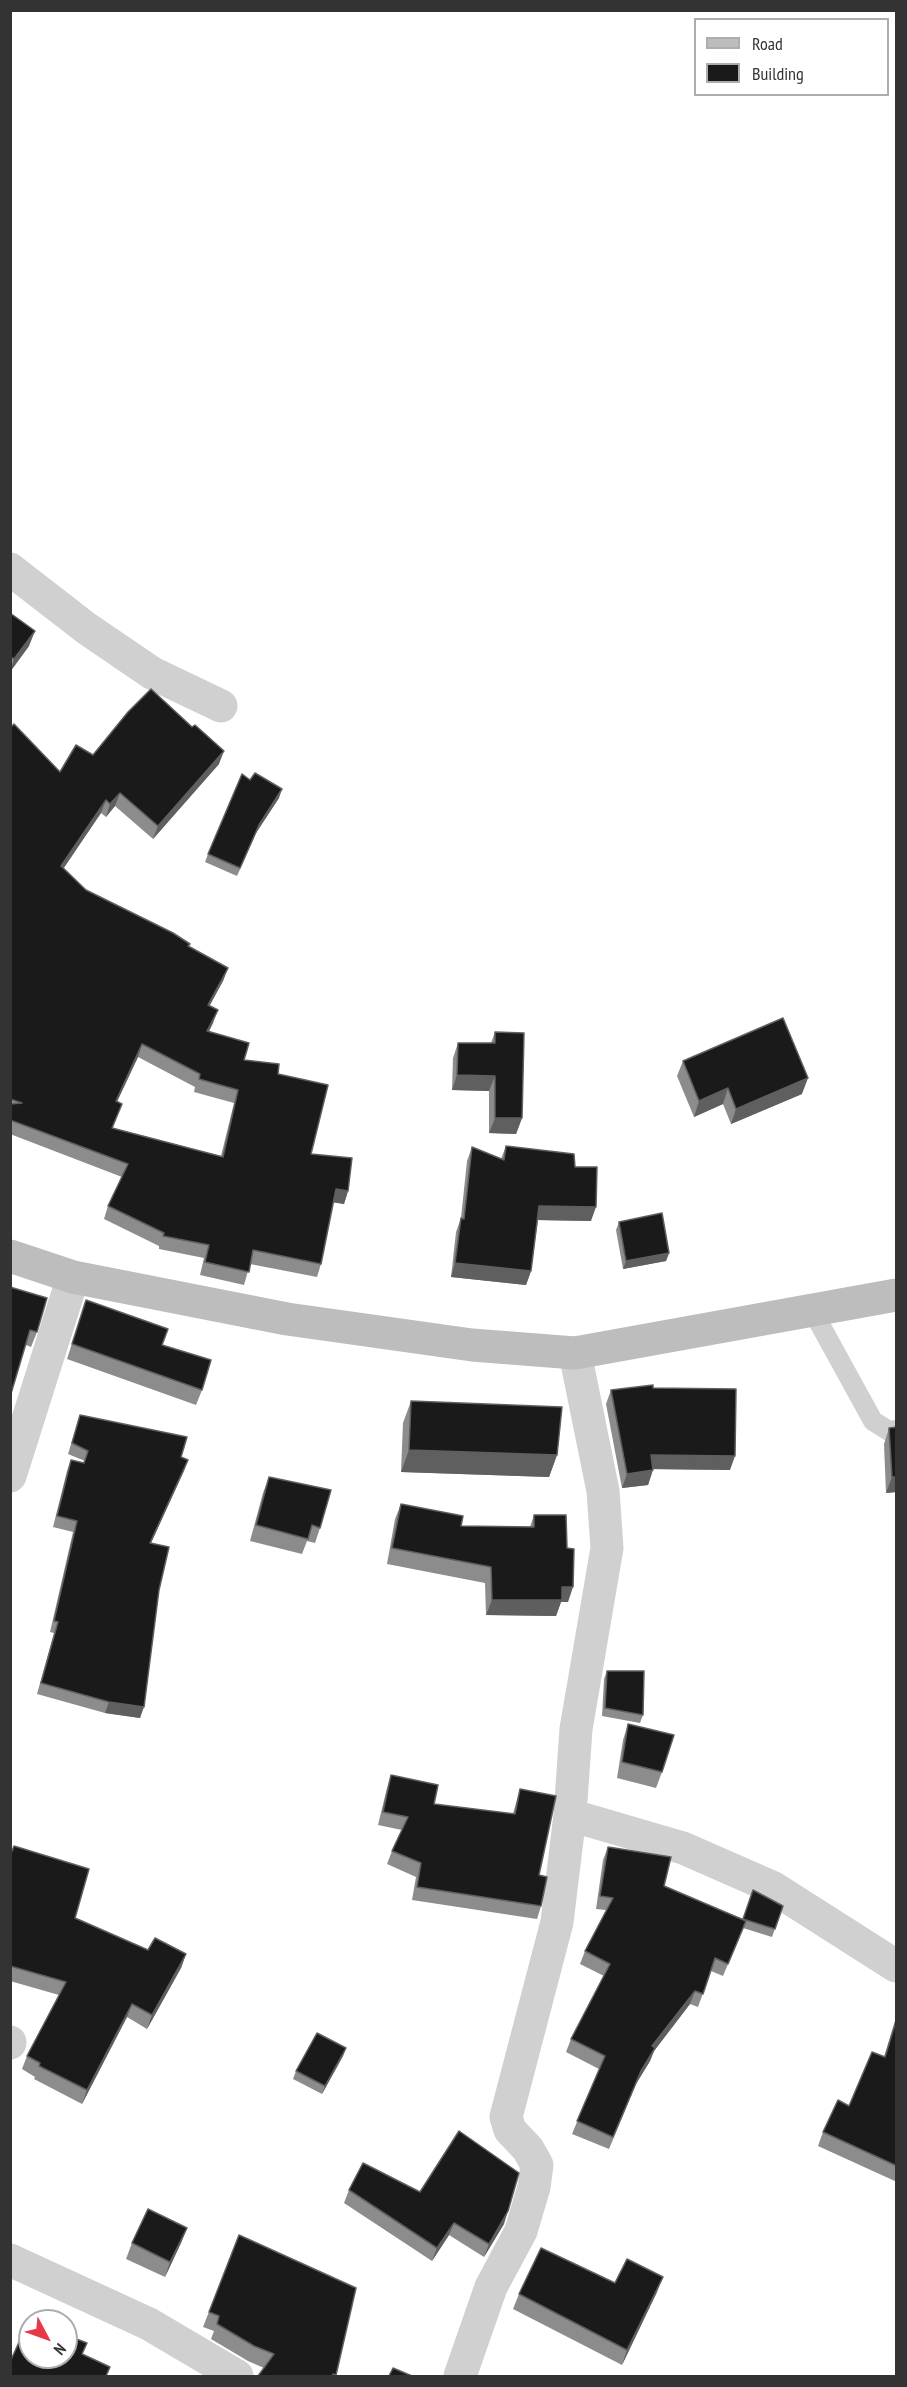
<!DOCTYPE html>
<style>
body{margin:0}
#map{position:relative;width:907px;height:2387px;overflow:hidden;background:#fff;font-family:"PT Sans Narrow",sans-serif}
canvas{display:block}
.frame{position:absolute;inset:0;border:12px solid #333;pointer-events:none}
.legend{position:absolute;left:694px;top:18px;width:195px;height:78px;box-sizing:border-box;background:#fff;border:2px solid #adadad;margin:0;padding:8px 10px;list-style:none;font-size:18px;color:#333}
.legend li{display:flex;align-items:center;gap:12px;height:30px}
.legend b{width:30px;border:2px solid #adadad}
.north{position:absolute;left:18px;top:2309px;width:60px;height:60px;box-sizing:border-box;background:#fff;border:2px solid #adadad;border-radius:50%;rotate:131deg;font-size:16px;font-weight:700;line-height:24px;text-align:center;color:#333}
.north::after{content:'';display:block;margin:auto;width:21px;height:27px;background:#e63946;clip-path:polygon(50% 0,100% 100%,50% 72%,0 100%)}
</style>
<div id="map">
<canvas width="907" height="2387"></canvas>
<div class="frame"></div>
<ul class="legend">
<li><b style="height:8px;background:#bdbdbd"></b>Road</li>
<li><b style="height:16px;background:#1a1a1a"></b>Building</li>
</ul>
<div class="north">N</div>
</div>
<script>
const g = document.querySelector('canvas').getContext('2d');
g.lineJoin = 'round';
const shape = rows => new Path2D(rows.map(r => 'M' + r).join(''));
function strokePath(path, color, width, dash) { g.strokeStyle = color; g.lineWidth = width; g.lineCap = dash ? 'butt' : 'round'; g.setLineDash(dash || []); g.stroke(path); }
function fillPath(path, color) { g.fillStyle = color; g.fill(path, 'evenodd'); }
strokePath(shape([
 [812,1310,873,1421,889,1431,896,1430]
]), '#d0d0d0', 20);
strokePath(shape([
 [10,569,86,628,152,673,221,706],
 [10,1476,73,1277],
 [570,1815,683,1848,772,1887,896,1966],
 [10,2042,10,2043],
 [10,2260,149,2324,237,2376],
 [460,2376,491,2287,521,2231,534,2187,537,2165,528,2149,510,2130,506,2117,557,1922,570,1815,576,1729,607,1548,603,1491,575,1353]
]), '#d0d0d0', 33);
strokePath(shape([
 [10,1256,73,1277,287,1319,472,1345,575,1353,896,1295]
]), '#bdbdbd', 33);
fillPath(shape([
 [10,613,29,646,10,672],
 [10,728,60,772,93,755,219,764,153,839,115,806,106,817,101,813,64,868,86,890,190,944,189,946,228,968,223,981,209,1006,213,1023,209,1032,244,1060,278,1074,311,1154,348,1191,344,1204,333,1202,321,1264,317,1277,250,1264,244,1285,200,1275,204,1258,159,1249,159,1246,104,1219,108,1206,122,1177,10,1134],
 [138,1057,195,1087,194,1092,234,1103,221,1156,113,1128,117,1102],
 [250,780,279,798,256,833,237,876,205,862,208,854],
 [495,1032,522,1118,516,1134,489,1133,489,1091,452,1090,453,1058,458,1043,491,1043],
 [683,1061,802,1094,731,1124,723,1104,694,1117,677,1076],
 [506,1146,575,1167,591,1221,538,1220,531,1271,526,1285,451,1277,456,1232,461,1218,467,1161,472,1147,501,1159],
 [619,1222,669,1253,666,1261,623,1269,616,1230],
 [10,1287,37,1332,31,1347,26,1345],
 [86,1300,162,1345,202,1390,196,1405,67,1359],
 [653,1388,730,1470,653,1469,648,1485,622,1488,606,1404,611,1390],
 [411,1401,557,1455,549,1477,401,1472,403,1423],
 [80,1415,188,1460,151,1543,159,1590,140,1718,105,1713,37,1694,54,1633,50,1632,73,1532,53,1527,67,1471,71,1460,84,1463,85,1461,68,1454],
 [889,1428,897,1492,886,1493,884,1444],
 [269,1477,320,1528,315,1543,307,1541,302,1554,250,1541,263,1493],
 [401,1504,461,1526,530,1527,534,1515,567,1548,568,1602,561,1602,556,1616,486,1615,485,1583,387,1564,395,1519],
 [607,1671,643,1715,640,1723,602,1716,604,1679],
 [628,1724,662,1772,656,1788,617,1778,623,1740],
 [391,1775,434,1804,513,1814,516,1803,520,1789,539,1875,541,1906,537,1919,412,1900,416,1877,387,1864,392,1851,402,1830,378,1825,387,1788],
 [14,1846,75,1918,148,1950,186,1954,181,1968,147,2029,127,2017,82,2104,34,2079,35,2077,22,2069,27,2056,59,1995,10,1981,10,1854],
 [608,1847,664,1886,743,1919,783,1906,772,1937,743,1928,723,1976,711,1971,698,2007,690,2004,654,2051,650,2061,636,2084,609,2149,572,2134,599,2069,566,2052,571,2039,604,1976,580,1964,585,1951,606,1910,596,1909,603,1860],
 [897,2014,897,2182,818,2146,823,2132,849,2106,884,2057],
 [346,2048,343,2056,322,2094,293,2079,296,2071],
 [349,2190,420,2192,504,2224,484,2257,449,2235,432,2261,344,2203],
 [187,2228,181,2243,165,2277,126,2259,132,2243],
 [239,2235,336,2375,335,2376,258,2376,264,2368,248,2361,211,2339,214,2331,203,2327],
 [615,2283,657,2292,622,2365,513,2309,519,2294]
]), '#8c8c8c');
fillPath(shape([
 [35,631,29,646,10,672,14,659],
 [224,751,219,764,153,839,158,826],
 [282,789,279,798,256,833,237,876,259,825],
 [120,793,115,806,106,817,110,804],
 [106,800,101,813,56,879,61,866],
 [228,968,223,981,203,1018,208,1005],
 [218,1010,213,1023,202,1044,207,1031],
 [142,1044,138,1057,111,1114,116,1101],
 [457,1075,495,1076,489,1091,452,1090],
 [808,1078,802,1094,731,1124,736,1109],
 [728,1088,723,1104,694,1117,699,1101],
 [495,1118,522,1118,516,1134,489,1133],
 [336,1189,348,1191,344,1204,331,1202],
 [539,1206,596,1207,591,1221,535,1220],
 [669,1253,666,1261,623,1269,626,1261],
 [455,1263,531,1271,526,1285,451,1277],
 [409,1450,557,1455,549,1477,401,1472],
 [651,1455,735,1456,730,1470,646,1469],
 [188,1460,184,1471,146,1554,150,1543],
 [653,1470,648,1485,622,1488,627,1474],
 [892,1477,897,1477,897,1492,886,1493],
 [562,1587,573,1587,568,1602,561,1602,556,1616,486,1615,492,1600],
 [109,1702,144,1707,140,1718,105,1713],
 [186,1954,181,1968,147,2029,152,2015],
 [695,1991,690,2004,654,2051,650,2061,636,2084,609,2149,641,2071,652,2046],
 [132,2004,127,2017,82,2104,87,2090],
 [346,2048,343,2056,322,2094,325,2086],
 [508,2211,504,2224,484,2257,489,2244],
 [454,2223,449,2235,432,2261,437,2248],
 [187,2228,181,2243,165,2277,170,2262],
 [663,2277,657,2292,622,2365,627,2350]
]), '#5f5f5f');
const building = shape([
 [10,613,35,631,14,659,10,656,10,613],
 [151,689,192,727,195,725,224,751,158,826,120,793,110,804,106,800,61,866,86,890,173,933,190,944,188,946,228,968,208,1005,218,1010,207,1031,249,1043,244,1060,279,1064,278,1074,328,1085,311,1154,352,1158,348,1191,336,1189,321,1264,253,1250,249,1272,205,1262,209,1245,163,1236,164,1233,108,1206,128,1164,10,1120,10,1104,22,1103,10,1099,10,728,14,724,60,772,76,745,93,755,128,712,151,689],
 [142,1044,200,1074,199,1079,238,1090,223,1157,112,1128,122,1104,116,1101,142,1044],
 [255,773,282,789,259,825,240,868,208,854,242,774,250,780,255,773],
 [783,1018,808,1078,736,1109,728,1088,699,1101,683,1061,783,1018],
 [495,1032,524,1033,522,1118,495,1118,495,1076,457,1075,458,1043,495,1043,495,1032],
 [506,1146,574,1154,575,1167,597,1167,596,1207,539,1206,531,1271,455,1263,461,1218,464,1219,472,1147,504,1160,506,1146],
 [662,1213,669,1253,626,1261,619,1222,662,1213],
 [10,1287,47,1298,37,1332,30,1330,10,1397,10,1287],
 [86,1300,168,1329,162,1345,211,1360,202,1390,72,1344,86,1300],
 [653,1385,653,1388,736,1389,735,1456,651,1455,653,1470,627,1474,611,1390,653,1385],
 [411,1401,562,1407,557,1455,409,1450,411,1401],
 [80,1415,187,1437,181,1457,188,1460,150,1543,169,1547,159,1590,144,1707,109,1702,41,1683,58,1622,54,1621,77,1521,57,1516,71,1460,84,1463,88,1451,72,1443,80,1415],
 [897,1427,897,1477,892,1477,889,1428,897,1427],
 [269,1477,331,1490,320,1528,312,1525,308,1539,256,1525,269,1477],
 [401,1504,463,1516,461,1526,534,1527,534,1515,566,1515,567,1548,574,1549,573,1587,562,1587,562,1600,492,1600,491,1567,392,1548,401,1504],
 [607,1671,644,1671,643,1715,605,1708,607,1671],
 [628,1724,674,1735,662,1772,622,1762,628,1724],
 [391,1775,438,1785,434,1804,515,1814,520,1789,556,1796,539,1875,547,1877,541,1906,417,1887,421,1863,392,1851,408,1817,383,1812,391,1775],
 [14,1846,89,1869,75,1918,148,1950,155,1938,186,1954,152,2015,132,2004,87,2090,39,2066,40,2063,27,2056,66,1982,10,1966,10,1856,14,1846],
 [608,1847,671,1857,664,1886,746,1921,728,1964,715,1958,703,1994,695,1991,652,2046,655,2048,641,2071,613,2137,577,2121,605,2056,571,2039,610,1964,585,1951,613,1898,600,1896,608,1847],
 [753,1890,783,1906,775,1929,743,1919,753,1890],
 [897,2018,897,2166,823,2132,838,2100,849,2106,872,2052,885,2057,897,2018],
 [317,2033,346,2048,325,2086,296,2071,317,2033],
 [459,2131,519,2173,508,2211,489,2244,454,2223,437,2248,349,2190,363,2163,420,2192,459,2131],
 [148,2209,187,2228,170,2262,132,2243,148,2209],
 [239,2235,356,2288,336,2375,333,2374,332,2376,258,2376,274,2354,254,2346,217,2324,219,2316,209,2312,239,2235],
 [541,2248,615,2283,627,2259,663,2277,627,2350,519,2294,541,2248],
 [29,2320,32,2321,30,2321,30,2357,66,2357,66,2335,87,2343,82,2354,110,2367,106,2376,10,2376,10,2362,29,2320],
 [393,2368,412,2376,389,2376,393,2368]
]);
fillPath(building, '#1a1a1a');
strokePath(building, '#5f5f5f', 1.5);
</script>
